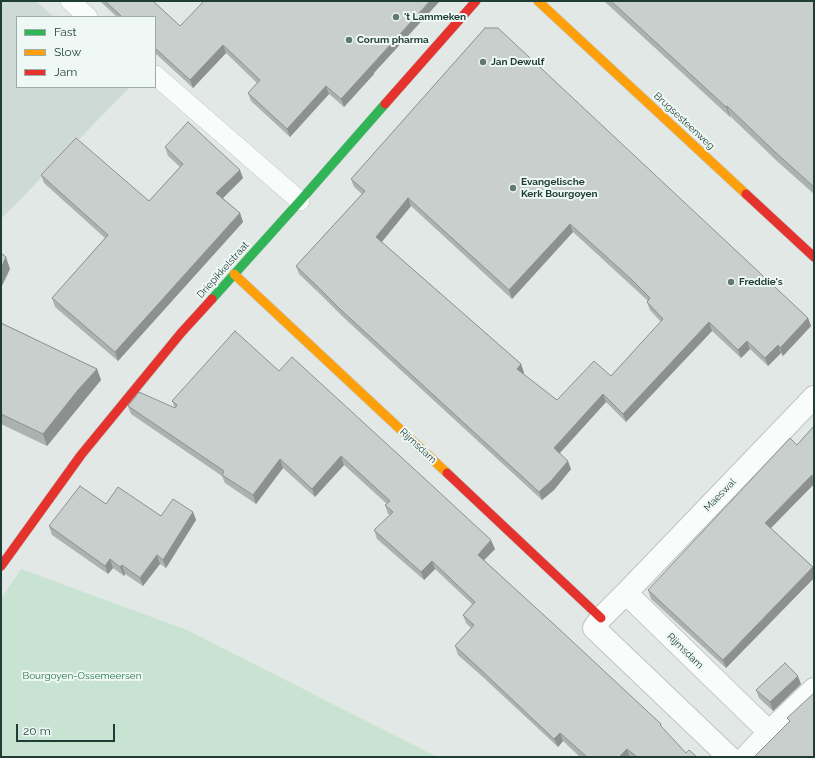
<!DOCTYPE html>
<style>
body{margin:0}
#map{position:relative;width:815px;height:758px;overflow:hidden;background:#e1e8e5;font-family:Raleway,sans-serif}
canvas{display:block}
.frame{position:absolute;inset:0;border:2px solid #1e3d36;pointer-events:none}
.legend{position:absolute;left:16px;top:16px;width:140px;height:72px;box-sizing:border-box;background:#eff8f4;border:1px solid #9bada8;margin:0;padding:5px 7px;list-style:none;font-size:12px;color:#1e3d36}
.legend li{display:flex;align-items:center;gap:8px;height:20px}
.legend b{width:20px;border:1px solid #9bada8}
.scale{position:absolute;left:16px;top:724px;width:99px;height:18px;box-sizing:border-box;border:2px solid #1e3d36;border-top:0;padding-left:5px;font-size:12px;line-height:14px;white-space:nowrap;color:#1e3d36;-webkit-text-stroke:3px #eff8f4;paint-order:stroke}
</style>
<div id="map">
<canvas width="815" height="758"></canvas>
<div class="frame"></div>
<ul class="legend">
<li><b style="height:5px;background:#30b455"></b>Fast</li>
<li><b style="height:5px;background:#ff9f0a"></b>Slow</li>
<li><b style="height:5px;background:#e5322d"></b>Jam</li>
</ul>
<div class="scale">20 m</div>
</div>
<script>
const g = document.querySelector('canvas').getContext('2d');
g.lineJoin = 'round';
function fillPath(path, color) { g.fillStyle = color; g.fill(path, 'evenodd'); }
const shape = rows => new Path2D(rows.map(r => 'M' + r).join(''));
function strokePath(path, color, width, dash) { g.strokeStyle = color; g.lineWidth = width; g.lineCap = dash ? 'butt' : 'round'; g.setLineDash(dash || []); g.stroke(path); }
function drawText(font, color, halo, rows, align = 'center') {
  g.font = font + ' Raleway,sans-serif'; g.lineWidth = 4; g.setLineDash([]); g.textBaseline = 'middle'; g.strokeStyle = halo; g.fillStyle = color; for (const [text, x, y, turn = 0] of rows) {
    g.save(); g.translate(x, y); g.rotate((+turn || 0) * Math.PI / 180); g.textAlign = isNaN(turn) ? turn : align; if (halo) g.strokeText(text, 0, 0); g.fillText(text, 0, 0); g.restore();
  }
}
fillPath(shape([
 [1,1,36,1,54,17,17,17,17,87,130,87,1,219]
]), '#cedad5');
fillPath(shape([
 [21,569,187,630,437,757,1,757,1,599]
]), '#c9e3d2');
const lane = shape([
 [70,1,88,17],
 [155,75,300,201]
]);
const street = shape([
 [626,593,814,397],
 [769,732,814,689],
 [729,757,594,628,601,618,626,593,769,732,746,757]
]);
const fast = shape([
 [212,299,300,201,385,104]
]);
const slow = shape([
 [538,1,746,194],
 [234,274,447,473]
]);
const jam = shape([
 [385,104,476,1],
 [746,194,814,257],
 [447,473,601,618],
 [1,566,81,455,181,333,212,299]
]);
strokePath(lane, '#bec5c2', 20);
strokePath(street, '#bec5c2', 24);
strokePath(fast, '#bdc6c3', 10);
strokePath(slow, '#bdc6c3', 10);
strokePath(jam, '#bdc6c3', 10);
strokePath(lane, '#fafcfb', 19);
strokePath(street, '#fafcfb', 22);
strokePath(fast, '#30b455', 9);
strokePath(slow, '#ff9f0a', 9);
strokePath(jam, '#e5322d', 9);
fillPath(shape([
 [100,1,153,1,180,26,374,73,374,74,344,107,329,94,290,137,251,101,248,93,257,83,226,53,193,88,155,53,155,17,117,17],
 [604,1,814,1,814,194,778,162,730,116,730,117],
 [485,28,808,318,811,326,783,356,781,353,768,366,750,349,741,358,712,331,626,422,606,402,560,453,571,469,554,490,542,500,343,317,321,295,299,274,296,266,362,194,354,187,351,179],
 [411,206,512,299,573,232,634,288,648,301,647,302,650,310,661,322,611,376,557,400,523,374,524,373,521,364,382,242],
 [165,147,243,178,223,198,240,213,243,222,118,361,55,307,52,298,105,238,44,183,41,175,149,201,180,167,168,156],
 [1,323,97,369,101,380,47,446,1,424],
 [279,371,495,549,484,560,661,724,662,728,686,753,697,757,580,757,563,741,558,747,484,678,458,655,455,646,471,628,466,623,463,615,472,604,435,569,424,580,377,539,374,530,390,515,388,514,385,505,387,504,344,465,315,497,283,468,256,504,225,483,222,476,131,414,128,406,175,408,172,401],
 [814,426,814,484,771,528,813,567,814,578,726,668,651,599,648,590,797,445],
 [106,504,161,516,193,512,196,520,166,568,160,564,143,586,125,574,124,576,113,568,108,574,52,535,49,526],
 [801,684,773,711,759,698,756,690]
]), '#acb2af');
fillPath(shape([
 [430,1,440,1,374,73,374,74,344,107,341,99],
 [223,45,226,53,193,88,190,80],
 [326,86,329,94,290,137,287,129],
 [727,106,730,116,730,117,726,107],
 [240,170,243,178,220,201,216,193],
 [408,198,411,206,379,245,376,237],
 [240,213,243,222,118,361,115,352],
 [570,224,573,232,512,299,509,290],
 [6,257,10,269,1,288,1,268],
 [808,318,811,326,783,356,780,348],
 [709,322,712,331,626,422,623,414],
 [747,341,750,349,741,358,738,350],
 [778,345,781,353,768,366,765,358],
 [521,364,524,373,520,377,517,369],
 [97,369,101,380,47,446,43,434,78,390],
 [603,394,606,402,557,456,554,448],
 [341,456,344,465,315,497,312,489],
 [280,459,283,468,256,504,253,495],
 [568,461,571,469,554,490,542,500,539,492],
 [812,475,814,481,814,484,768,531,765,523],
 [193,512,196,520,166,568,163,560],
 [491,540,495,549,481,563,478,555],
 [157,555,160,564,143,586,140,578],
 [110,559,113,568,108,574,105,566],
 [432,561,435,569,424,580,421,572],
 [122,565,125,574,124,576,120,567],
 [813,567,814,578,726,668,723,660],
 [798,676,801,684,773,711,770,702],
 [560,733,563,741,558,747,554,739],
 [627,749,630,757,619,757]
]), '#8c918f');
const building = shape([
 [105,1,153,1,180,26,204,1,430,1,371,66,341,99,326,86,287,129,248,93,260,80,223,45,190,80,155,48,155,17,122,17,105,1],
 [611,1,814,1,814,187,774,151,727,106,726,107,611,1],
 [485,28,498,28,808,318,780,348,778,345,765,358,747,341,738,350,709,322,623,414,603,394,554,448,568,461,551,481,539,492,340,309,318,287,296,266,365,191,351,179,485,28],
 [408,198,509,290,570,224,631,279,650,298,647,302,663,319,611,376,594,361,557,400,517,369,521,364,376,237,408,198],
 [188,122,240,170,216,193,240,213,115,352,52,298,108,235,41,175,76,138,149,201,183,164,165,147,188,122],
 [1,253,6,257,1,268,1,253],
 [1,323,97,369,78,390,43,434,1,414,1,323],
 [235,331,279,371,292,357,425,479,491,540,478,555,558,628,661,724,660,725,686,753,689,750,697,757,637,757,627,749,619,757,587,757,560,733,554,739,481,670,455,646,474,625,463,615,475,602,432,561,421,572,374,530,393,512,385,505,390,501,341,456,312,489,280,459,253,495,222,475,224,471,128,406,139,392,175,408,177,405,172,401,235,331],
 [814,426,814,475,813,476,812,475,765,523,813,567,723,660,648,590,790,438,797,445,814,426],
 [80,486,106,504,118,487,161,516,173,499,193,512,163,560,157,555,140,578,122,565,120,567,110,559,105,566,49,526,80,486],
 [785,663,798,676,770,702,756,690,785,663],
 [814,693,814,757,754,757,790,721,787,718,814,693]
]);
fillPath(building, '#c8cfcc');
strokePath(building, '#8c918f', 1);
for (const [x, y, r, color] of [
 [396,17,4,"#627973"],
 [349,40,4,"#627973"],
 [483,62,4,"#627973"],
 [513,188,4,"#627973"],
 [731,282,4,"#627973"]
]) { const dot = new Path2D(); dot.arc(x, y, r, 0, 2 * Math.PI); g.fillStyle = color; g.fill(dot); strokePath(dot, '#eff8f4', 1.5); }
drawText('bold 10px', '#1e3d36', '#eff8f4', [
 ["'t Lammeken",404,17],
 ["Corum pharma",357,40],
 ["Jan Dewulf",491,62],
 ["Evangelische",521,182],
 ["Kerk Bourgoyen",521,194],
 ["Freddie's",739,282]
], 'left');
drawText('10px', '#1e3d36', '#eff8f4', [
 ["Brugsesteenweg",684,121,43],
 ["Driepikkelstraat",223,270,-48],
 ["Rijmsdam",418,446,43],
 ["Maeswal",720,495,-46],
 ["Rijmsdam",685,651,44]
]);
drawText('10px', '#247748', '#eff8f4', [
 ["Bourgoyen-Ossemeersen",82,676]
]);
</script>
